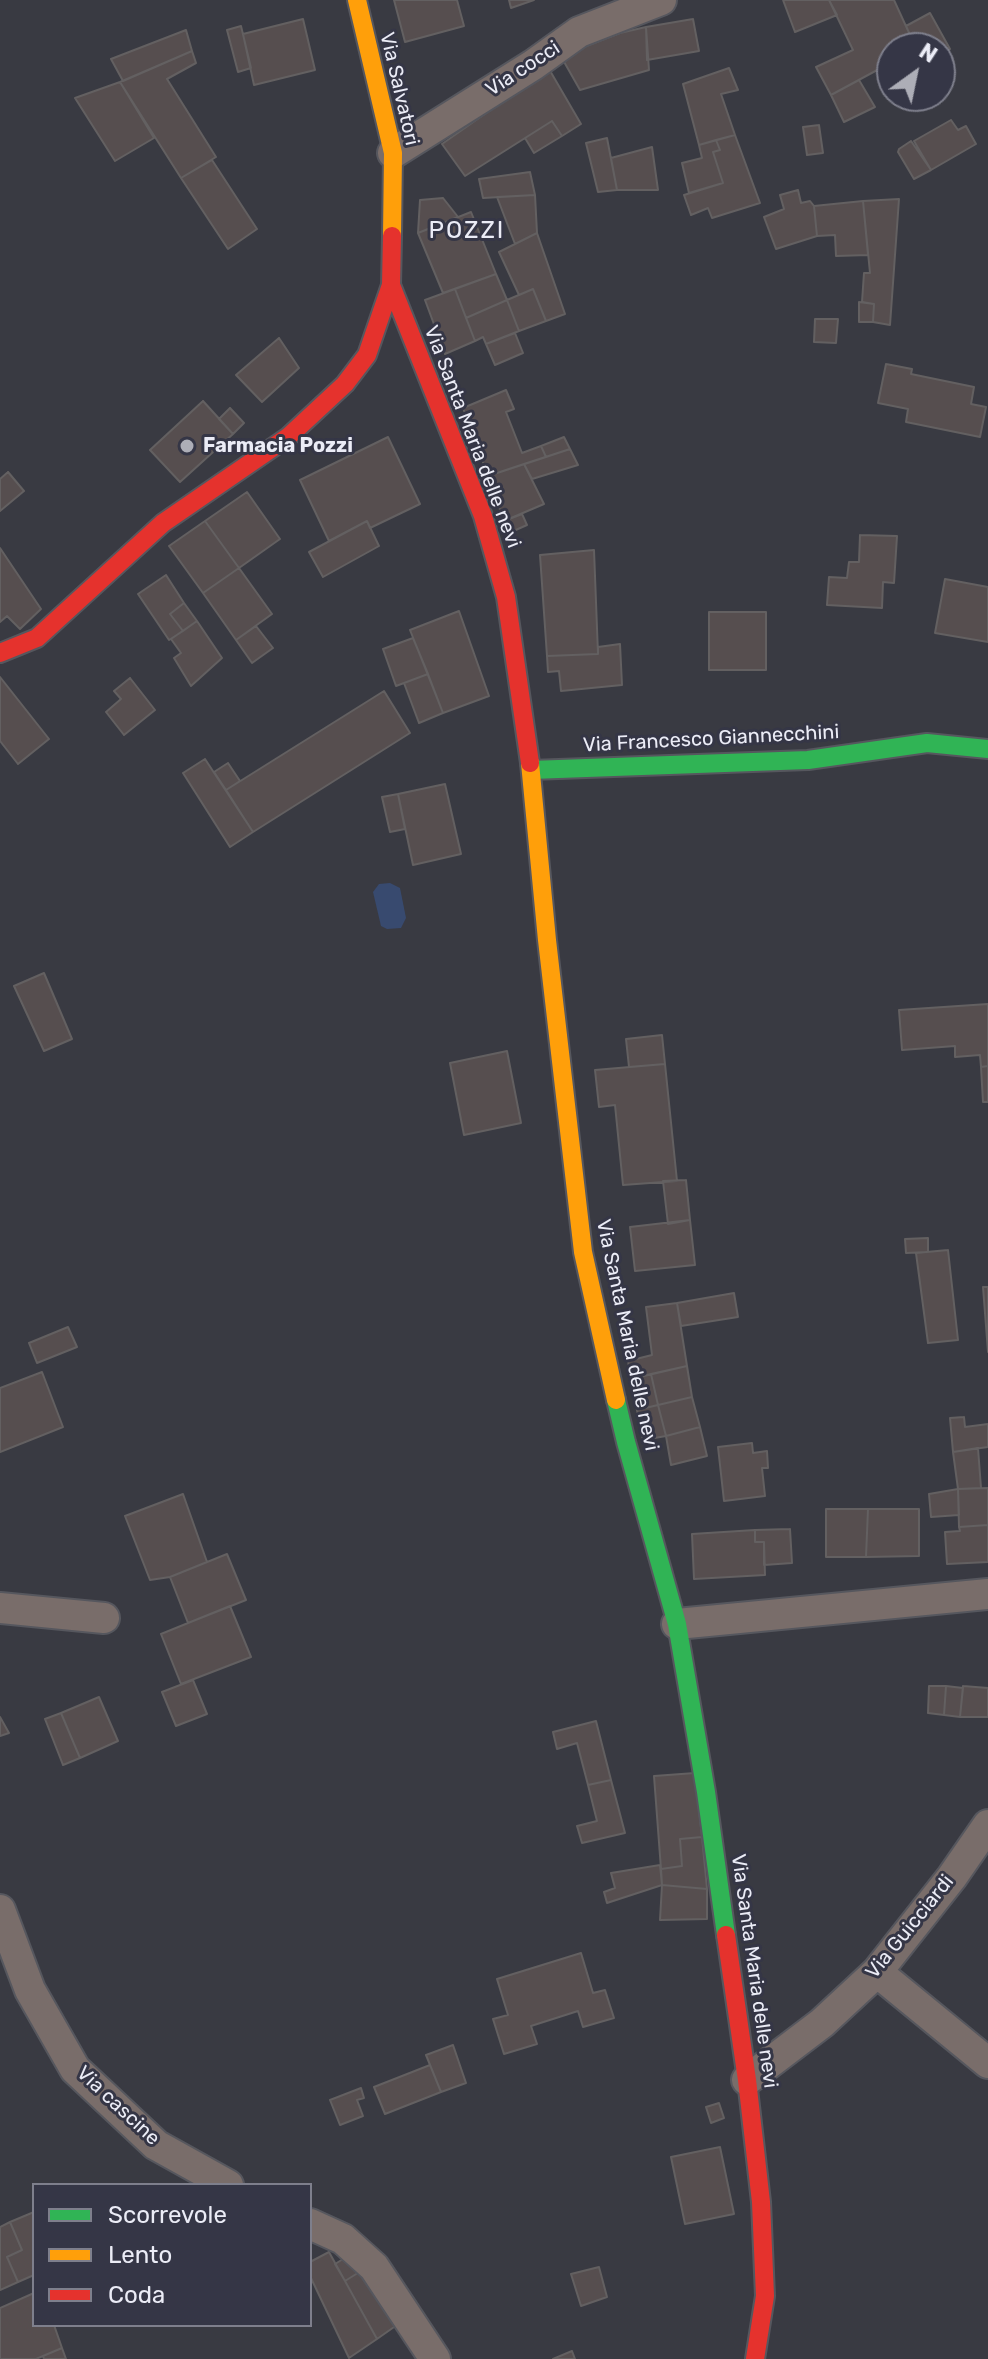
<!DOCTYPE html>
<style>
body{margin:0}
#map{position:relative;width:988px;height:2359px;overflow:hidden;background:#393a42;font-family:Rubik,sans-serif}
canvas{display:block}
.legend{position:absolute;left:32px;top:2183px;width:280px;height:144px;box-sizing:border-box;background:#353646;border:2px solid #7e7f8c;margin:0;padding:10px 14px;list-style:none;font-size:24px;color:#ebecf6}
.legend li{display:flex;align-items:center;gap:16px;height:40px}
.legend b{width:40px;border:2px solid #7e7f8c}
.north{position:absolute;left:876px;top:32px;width:80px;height:80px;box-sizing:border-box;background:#353646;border:2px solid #7e7f8c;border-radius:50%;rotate:33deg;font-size:22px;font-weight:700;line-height:32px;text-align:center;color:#ebecf6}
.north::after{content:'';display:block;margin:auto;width:28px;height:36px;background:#adaeb7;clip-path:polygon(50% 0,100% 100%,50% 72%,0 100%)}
</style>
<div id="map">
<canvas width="988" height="2359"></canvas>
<ul class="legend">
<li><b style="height:10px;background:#30b455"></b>Scorrevole</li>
<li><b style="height:10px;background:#ff9f0a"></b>Lento</li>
<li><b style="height:10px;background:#e5322d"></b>Coda</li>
</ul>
<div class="north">N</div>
</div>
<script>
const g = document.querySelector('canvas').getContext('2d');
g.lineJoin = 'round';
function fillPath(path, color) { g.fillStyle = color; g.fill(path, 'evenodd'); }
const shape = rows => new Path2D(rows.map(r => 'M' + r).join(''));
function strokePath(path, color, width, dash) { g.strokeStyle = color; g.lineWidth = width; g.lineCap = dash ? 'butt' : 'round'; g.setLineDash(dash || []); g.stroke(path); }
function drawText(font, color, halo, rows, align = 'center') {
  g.font = font + ' Rubik,sans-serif'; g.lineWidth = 6; g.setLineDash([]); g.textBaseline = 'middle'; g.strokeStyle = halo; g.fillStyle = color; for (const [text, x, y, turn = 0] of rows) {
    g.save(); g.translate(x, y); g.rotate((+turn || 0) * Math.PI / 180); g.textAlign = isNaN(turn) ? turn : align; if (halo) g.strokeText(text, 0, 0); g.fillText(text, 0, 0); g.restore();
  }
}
fillPath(shape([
 [390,883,400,888,406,918,401,928,387,929,381,926,373,892,379,884]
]), '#384a6f');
const building = shape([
 [394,0,457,0,464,26,405,42,394,0],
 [509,0,534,0,511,8,509,0],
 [783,0,829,0,837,15,795,32,783,0],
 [829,0,894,0,916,48,892,48,892,62,831,95,816,67,853,50,829,0],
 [930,13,950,49,940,54,940,48,916,48,906,26,930,13],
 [303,19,315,70,254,85,243,34,303,19],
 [693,19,699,51,647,60,646,27,693,19],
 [241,26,251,68,238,72,227,30,241,26],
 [646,27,649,70,580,90,563,60,584,47,620,33,646,27],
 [186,30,192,51,123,81,111,59,186,30],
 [192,51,196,63,167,79,216,157,181,178,120,82,192,51],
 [729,68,738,90,721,94,735,135,699,145,683,84,729,68],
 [549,69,581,124,562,136,552,121,465,176,442,144,549,69],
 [859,80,875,107,844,122,831,95,859,80],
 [120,82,154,138,115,161,75,98,120,82],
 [951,120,958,130,966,126,976,144,931,170,914,141,951,120],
 [552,121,562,136,534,153,525,138,552,121],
 [819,125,823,153,807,155,803,127,819,125],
 [735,135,760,203,712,218,708,208,691,215,684,195,723,183,713,152,720,150,716,140,735,135],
 [607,138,617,190,598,192,586,143,607,138],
 [716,140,720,150,713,152,723,183,689,193,682,163,702,158,699,145,716,140],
 [911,141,931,170,914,179,898,152,899,149,911,141],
 [652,147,658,190,617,190,611,158,652,147],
 [212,160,257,229,228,249,181,178,212,160],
 [530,172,535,195,483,198,479,179,530,172],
 [798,190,801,203,810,201,814,206,817,236,776,249,764,217,784,209,780,195,798,190],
 [535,195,537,233,515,244,497,197,535,195],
 [443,198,458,217,418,233,420,200,443,198],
 [899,199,890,325,873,322,874,304,862,302,864,273,870,273,863,201,899,199],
 [863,201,868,255,836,256,835,235,817,236,814,206,863,201],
 [471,212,496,274,443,293,418,233,471,212],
 [537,233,565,314,546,321,533,289,519,295,499,252,537,233],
 [496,274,507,300,466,318,455,289,496,274],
 [455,289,475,341,445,354,425,300,455,289],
 [533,289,546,321,519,331,507,300,533,289],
 [507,300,519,331,486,344,483,337,475,341,466,318,507,300],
 [859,302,874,304,873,322,859,322,859,302],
 [815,319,838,319,836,343,814,342,815,319],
 [515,333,523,353,495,365,486,344,515,333],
 [279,338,299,368,262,402,236,375,279,338],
 [886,364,912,369,911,374,974,387,971,404,986,407,980,437,906,422,908,409,878,403,886,364],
 [506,390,514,409,506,412,522,453,541,446,546,457,488,476,463,408,506,390],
 [203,401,233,434,180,482,150,450,203,401],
 [230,408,244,423,233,434,219,419,230,408],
 [388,437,420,504,370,528,367,521,329,541,300,480,388,437],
 [564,437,570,449,546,457,541,446,564,437],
 [570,449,578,465,532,479,524,464,570,449],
 [524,464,544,504,504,521,488,476,524,464],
 [8,472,24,491,0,511,0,479,8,472],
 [247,492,280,539,239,568,205,521,247,492],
 [522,514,527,525,509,533,504,521,522,514],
 [205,521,239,568,203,593,169,546,205,521],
 [367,521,379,546,323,577,309,552,367,521],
 [860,535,897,536,894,583,883,582,882,608,827,605,829,577,847,578,849,562,859,562,860,535],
 [0,548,41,609,20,629,7,616,0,622,0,548],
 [594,550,598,654,547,656,540,555,594,550],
 [239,568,272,614,236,640,203,593,239,568],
 [166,575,184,603,170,614,183,631,169,640,138,594,166,575],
 [945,579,988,587,988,642,935,633,945,579],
 [184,603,197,621,183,631,170,614,184,603],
 [459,611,489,696,443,713,410,630,459,611],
 [709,612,766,612,766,670,709,670,709,612],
 [197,621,222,658,191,686,174,658,181,653,171,639,197,621],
 [256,626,273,648,252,663,236,640,256,626],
 [413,638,428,674,396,686,383,649,413,638],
 [620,644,622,685,561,691,559,671,548,672,547,656,598,654,598,647,620,644],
 [428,674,443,713,419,723,404,683,428,674],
 [0,677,49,739,18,764,0,741,0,677],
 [130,678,155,710,124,735,106,712,121,699,114,691,130,678],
 [384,691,410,733,253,832,226,790,384,691],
 [205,759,253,832,230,847,183,773,205,759],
 [228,763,240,781,226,790,214,772,228,763],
 [445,784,461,854,413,865,398,794,445,784],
 [398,794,405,829,390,832,382,797,398,794],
 [44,973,72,1039,44,1051,14,986,44,973],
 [988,1004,988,1066,981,1067,980,1055,955,1057,955,1046,902,1050,899,1010,988,1004],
 [662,1035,665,1064,629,1067,626,1039,662,1035],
 [507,1051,521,1123,464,1135,450,1063,507,1051],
 [665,1064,677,1181,623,1185,615,1105,599,1107,595,1070,665,1064],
 [988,1066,988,1102,983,1102,981,1067,988,1066],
 [686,1180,690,1220,668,1224,663,1181,686,1180],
 [690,1220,695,1265,635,1271,630,1227,690,1220],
 [928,1238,928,1252,906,1253,905,1239,928,1238],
 [948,1250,958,1340,928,1343,916,1253,948,1250],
 [983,1287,988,1287,988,1352,983,1287],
 [734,1293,738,1317,681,1326,677,1303,734,1293],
 [677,1303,687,1366,631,1379,628,1361,652,1355,646,1307,677,1303],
 [68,1327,77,1347,37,1363,29,1343,68,1327],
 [687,1366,692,1397,658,1405,651,1374,687,1366],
 [42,1372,63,1427,0,1452,0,1388,42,1372],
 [651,1374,658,1405,637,1410,631,1379,651,1374],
 [692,1397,700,1427,666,1436,658,1405,692,1397],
 [658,1405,666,1436,643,1440,637,1410,658,1405],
 [964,1417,965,1427,988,1424,988,1447,953,1452,950,1418,964,1417],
 [700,1427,707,1456,671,1465,666,1436,700,1427],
 [752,1443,753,1453,767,1451,768,1468,762,1468,765,1496,724,1501,718,1447,752,1443],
 [978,1448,981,1488,958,1489,953,1452,978,1448],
 [988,1488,988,1525,959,1527,958,1489,988,1488],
 [958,1489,959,1515,931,1517,929,1494,958,1489],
 [183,1494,207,1562,170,1577,150,1580,125,1516,183,1494],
 [826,1509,868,1509,866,1557,826,1557,826,1509],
 [868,1509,919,1509,919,1556,866,1557,868,1509],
 [988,1525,988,1562,947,1564,945,1532,960,1531,959,1527,988,1525],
 [790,1529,792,1563,764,1565,764,1542,755,1542,755,1530,790,1529],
 [755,1530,755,1542,764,1542,765,1575,694,1579,692,1534,755,1530],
 [227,1554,246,1600,188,1623,170,1577,227,1554],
 [230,1606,251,1657,181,1684,161,1634,230,1606],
 [193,1680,207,1714,176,1726,162,1692,193,1680],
 [929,1686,946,1686,944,1715,928,1713,929,1686],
 [946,1686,963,1688,960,1717,944,1715,946,1686],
 [963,1686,988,1688,988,1717,960,1717,963,1686],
 [99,1697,118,1741,80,1758,61,1713,99,1697],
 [61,1713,80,1758,63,1765,45,1719,61,1713],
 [0,1717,9,1733,0,1736,0,1717],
 [596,1721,611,1780,588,1785,577,1743,557,1749,553,1732,596,1721],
 [695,1773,702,1837,680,1839,682,1866,661,1869,654,1776,695,1773],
 [611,1780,625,1833,582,1843,577,1826,597,1821,588,1785,611,1780],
 [702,1837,707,1889,662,1885,661,1869,682,1866,680,1839,702,1837],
 [660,1865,662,1885,607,1903,604,1892,615,1888,611,1873,660,1865],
 [662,1885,707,1889,707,1919,660,1920,662,1885],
 [581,1953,593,1993,605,1990,614,2018,583,2027,578,2011,531,2026,537,2044,504,2054,493,2019,508,2015,497,1979,581,1953],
 [453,2045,466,2083,441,2092,426,2055,453,2045],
 [430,2065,441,2092,385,2114,374,2087,430,2065],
 [361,2088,364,2098,357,2100,363,2116,340,2125,330,2100,361,2088],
 [719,2103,724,2118,711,2123,706,2107,719,2103],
 [720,2147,734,2214,685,2224,671,2157,720,2147],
 [34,2212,34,2275,18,2282,7,2257,22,2250,10,2222,34,2212],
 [10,2222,22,2250,7,2257,18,2282,0,2290,0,2227,10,2222],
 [329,2252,377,2339,349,2358,310,2276,310,2262,329,2252],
 [348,2256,361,2271,345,2281,335,2264,348,2256],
 [599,2267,607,2297,581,2306,571,2274,599,2267],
 [361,2271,404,2320,377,2339,345,2281,361,2271],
 [34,2293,34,2325,54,2325,62,2348,36,2359,0,2359,0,2308,34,2293],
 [62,2348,66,2359,44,2359,43,2356,62,2348],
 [572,2351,575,2359,553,2359,572,2351]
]);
fillPath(building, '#564e4f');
strokePath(building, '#636061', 2);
const street = shape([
 [393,153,533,65,579,32,661,0],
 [0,1608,104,1618],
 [677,1624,988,1594],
 [0,1910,30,1990,75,2069,156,2145,228,2185],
 [877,1972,988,2063],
 [747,2080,822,2023,877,1972,952,1877,988,1825],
 [310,2224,343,2239,374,2267,435,2359]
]);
const fast = shape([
 [531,770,808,760,927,743,988,749],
 [616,1400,626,1442,677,1624,706,1792,726,1935]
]);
const slow = shape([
 [357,0,393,153,392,236],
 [530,763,547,940,583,1252,616,1400]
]);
const jam = shape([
 [391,285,483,516,506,597,530,763],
 [0,653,37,638,163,523,288,437,345,384,367,355,391,285,392,236],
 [726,1935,747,2080,761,2202,765,2296,755,2359]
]);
strokePath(street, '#56575e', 34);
strokePath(fast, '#56575e', 22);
strokePath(slow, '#56575e', 22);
strokePath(jam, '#56575e', 22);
strokePath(street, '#796d6a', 30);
strokePath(fast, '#30b455', 18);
strokePath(slow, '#ff9f0a', 18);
strokePath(jam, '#e5322d', 18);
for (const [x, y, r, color] of [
 [187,446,8,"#adaeb7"]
]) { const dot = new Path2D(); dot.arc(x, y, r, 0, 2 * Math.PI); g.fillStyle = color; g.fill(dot); strokePath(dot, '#353646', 3); }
drawText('20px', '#ebecf6', '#353646', [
 ["Via cocci",523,69,-33],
 ["Via Salvatori",399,89,77],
 ["Via Santa Maria delle nevi",472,437,69],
 ["Via Francesco Giannecchini",711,739,-3],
 ["Via Santa Maria delle nevi",627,1335,78],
 ["Via Guicciardi",910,1927,-51],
 ["Via Santa Maria delle nevi",754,1971,82],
 ["Via cascine",118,2106,43]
]);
drawText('bold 20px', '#ebecf6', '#353646', [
 ["Farmacia Pozzi",203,446]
], 'left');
g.letterSpacing = '2px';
drawText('24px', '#ebecf6', '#353646', [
 ["POZZI",467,231]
]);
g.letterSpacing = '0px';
</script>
